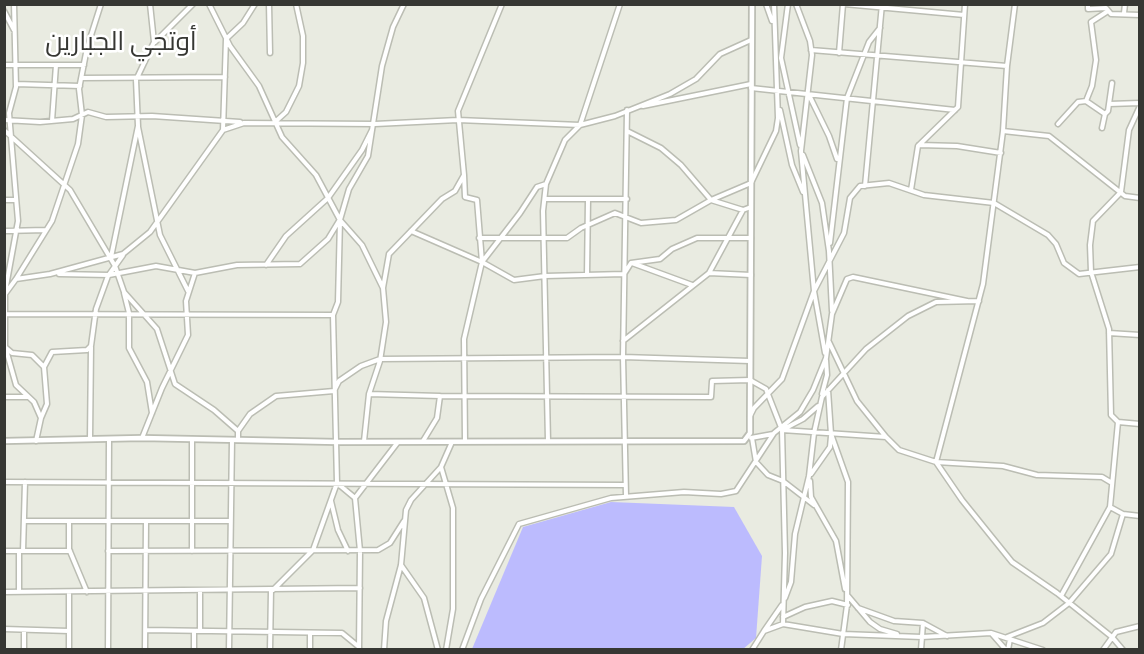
<!DOCTYPE html>
<meta charset="utf-8">
<style>
body{margin:0}
#map{position:relative;width:1144px;height:654px;overflow:hidden;background:#e9ebe1;font-family:"Titillium Web",sans-serif}
canvas{display:block}
.frame{position:absolute;inset:0;border:6px solid #363733;pointer-events:none}
</style>
<div id="map">
<canvas width="1144" height="654"></canvas>
<div class="frame"></div>
</div>
<script>
const g = document.querySelector('canvas').getContext('2d');
g.lineJoin = 'round';
function fillPath(path, color) { g.fillStyle = color; g.fill(path, 'evenodd'); }
const shape = rows => new Path2D(rows.map(r => 'M' + r).join(''));
function strokePath(path, color, width, dash) { g.strokeStyle = color; g.lineWidth = width; g.lineCap = dash ? 'butt' : 'round'; g.setLineDash(dash || []); g.stroke(path); }
function drawText(font, color, halo, rows, align = 'center') {
  g.font = font + ' "Titillium Web",Cairo,sans-serif'; g.lineWidth = 5; g.setLineDash([]); g.textBaseline = 'middle'; g.strokeStyle = halo; g.fillStyle = color; for (const [text, x, y, turn = 0] of rows) {
    g.save(); g.translate(x, y); g.rotate((+turn || 0) * Math.PI / 180); g.textAlign = isNaN(turn) ? turn : align; if (halo) g.strokeText(text, 0, 0); g.fillText(text, 0, 0); g.restore();
  }
}
fillPath(shape([
 [611,502,734,507,762,556,756,638,742,650,472,649,523,527]
]), '#bcbbfe');
const minor = shape([
 [209,4,230,46,259,86,282,137,316,175,340,220,362,245,383,288],
 [269,4,270,53],
 [766,4,772,21],
 [788,4,781,58,800,145],
 [796,4,810,41,812,55,801,151,814,291,825,353],
 [844,4,964,15],
 [1015,4,1007,66,1003,131,983,284,936,462,1003,466,1037,475,1102,477,1112,483],
 [1088,4,1088,9,1106,8,1111,14,1140,15],
 [4,11,14,30],
 [1124,13,1125,4],
 [155,42,193,4],
 [811,50,1007,66],
 [839,53,843,4],
 [4,65,84,65],
 [82,78,225,77],
 [16,84,80,86],
 [751,88,955,110],
 [809,95,829,136,837,159],
 [1086,101,1105,114,1102,128],
 [1109,104,1140,103],
 [643,106,751,84],
 [780,110,792,165,803,192],
 [1105,114,1108,111,1112,83],
 [4,120,40,122,73,119,88,112,106,117,152,116,240,122],
 [52,121,56,65],
 [275,122,286,112,299,86,303,63,303,36,296,4],
 [1058,124,1078,102,1086,101,1092,86,1096,60,1091,22,1108,11],
 [138,127,160,235,188,291],
 [4,130,70,190,115,266,124,292,157,329,175,384,214,410,238,431],
 [223,130,226,39,243,23,255,4],
 [627,131,661,148,681,165,711,200,743,210,751,207],
 [1003,131,1049,136,1125,196,1140,198],
 [919,145,957,146,1001,153],
 [803,155,822,203,829,251,832,311],
 [464,175,465,197,477,200,482,262,464,339,465,441],
 [865,186,882,4],
 [911,190,918,146,958,107,965,4],
 [545,199,627,199],
 [4,200,16,200],
 [4,231,46,230],
 [411,231,482,262,514,280,545,276,624,274,631,263,660,259,672,249,697,238,751,238],
 [479,238,567,238,581,228,615,213,641,223,676,220,711,200,751,183,776,131,778,118,774,4],
 [830,243,847,98,869,42,880,28],
 [111,257,138,126,136,80,154,42,150,4],
 [482,262,520,213,537,187,546,184],
 [632,263,692,285],
 [266,265,286,236,328,198,362,150,372,130],
 [709,273,743,210],
 [59,274,109,275,156,266,195,273],
 [587,275,588,199],
 [16,279,52,221,78,144,82,115,79,89,87,48,101,4],
 [5,292,18,221,9,113,16,87,14,4],
 [124,293,129,313,129,348,147,382,152,413],
 [5,314,333,315],
 [1109,333,1140,335],
 [623,341,709,273,751,275],
 [829,342,857,401,886,437],
 [5,347,12,353,32,355,44,367],
 [828,390,831,434,848,482,847,605,841,650],
 [369,394,440,396],
 [822,394,827,375,826,360],
 [4,397,28,397],
 [750,416,754,408,782,379,814,291,844,233,850,198,860,186,889,183,924,195,994,203,1048,235,1056,244,1064,263,1079,274,1140,267],
 [41,418,47,404,44,367,52,352,87,350,91,346,96,309,108,276,123,255],
 [1118,422,1140,424],
 [782,430,886,437,899,450,936,462,962,500,1012,562,1057,593,1112,637,1123,650],
 [782,430,803,419,818,406],
 [142,438,162,388,188,335,186,301,195,273,237,265,300,264,328,239,339,221],
 [751,438,773,434],
 [752,438,756,462,768,475,783,481,814,505],
 [90,439,91,347],
 [192,439,192,551],
 [238,439,238,431,250,414,276,396,334,391,339,381,361,366,380,359,623,357,750,361],
 [36,441,41,418,34,402,16,385,5,346,5,294,16,279,50,274,123,254,150,232,223,130,244,123,375,124,458,120,580,125,615,116,670,94,696,79,720,54,751,40],
 [364,441,369,394,380,361,386,322,383,288,389,254,442,199,455,191,464,175,458,111,502,4],
 [423,441,437,418,440,396,711,397,712,381,750,380,766,389,782,430,785,553,783,624],
 [548,441,543,211,546,184,565,140,580,125,620,4],
 [811,474,830,447,831,436],
 [810,481,811,497,836,541,845,589],
 [4,482,625,485],
 [337,483,355,498,360,551,359,649],
 [626,496,623,357,627,110],
 [355,498,398,442],
 [331,501,338,530,348,551],
 [1110,507,1123,514],
 [24,521,230,521],
 [69,521,69,549,87,592],
 [4,551,70,551],
 [23,551,25,482],
 [108,551,378,550,390,543,404,521],
 [401,565,424,598,438,650],
 [273,590,313,550,337,483,333,315,338,302,340,220,349,189,368,156,382,66,393,27,404,4],
 [4,592,360,588],
 [19,592,19,551],
 [848,596,870,622,880,629,897,634],
 [1061,596,1110,507,1118,422,1111,415,1109,329,1091,272,1090,245,1093,221,1121,192,1129,130,1140,106],
 [785,598,791,582,795,534,809,476,814,433,822,397,866,349,908,316,936,302,979,301],
 [858,608,894,621,923,623,947,636],
 [783,617,805,607,832,601,848,605],
 [4,629,69,631],
 [24,630,24,650],
 [146,630,342,633,359,647],
 [200,631,200,591],
 [764,631,782,605],
 [310,633,310,650],
 [992,634,1006,650],
 [1007,637,1043,623,1069,603,1111,554,1123,514,1140,516],
 [69,650,69,592],
 [108,650,109,440],
 [145,650,146,521],
 [194,650,194,631],
 [229,650,232,440],
 [270,650,271,590],
 [384,650,386,621,401,565,406,510,411,500,441,467],
 [446,650,453,609,453,508,441,467,452,442],
 [462,650,481,599,519,524,611,498,684,492,721,494,736,491,774,433,800,412,813,390,826,358,832,314,847,279,853,277,967,301],
 [752,650,764,631,783,624,843,634,922,637,991,633,1043,650],
 [921,650,923,623],
 [1008,650,1010,639],
 [1103,650,1116,632,1140,626]
]);
const tertiary = shape([
 [4,441,142,438,338,442,744,441,750,433,750,417,752,4]
]);
strokePath(minor, '#bbbdb3', 7);
strokePath(tertiary, '#bbbdb3', 8);
strokePath(minor, '#fff', 4);
strokePath(tertiary, '#fff', 4.5);
drawText('26px', '#363733', '#fff', [
 ["أوتجي الجبارين",121,44]
]);
</script>
